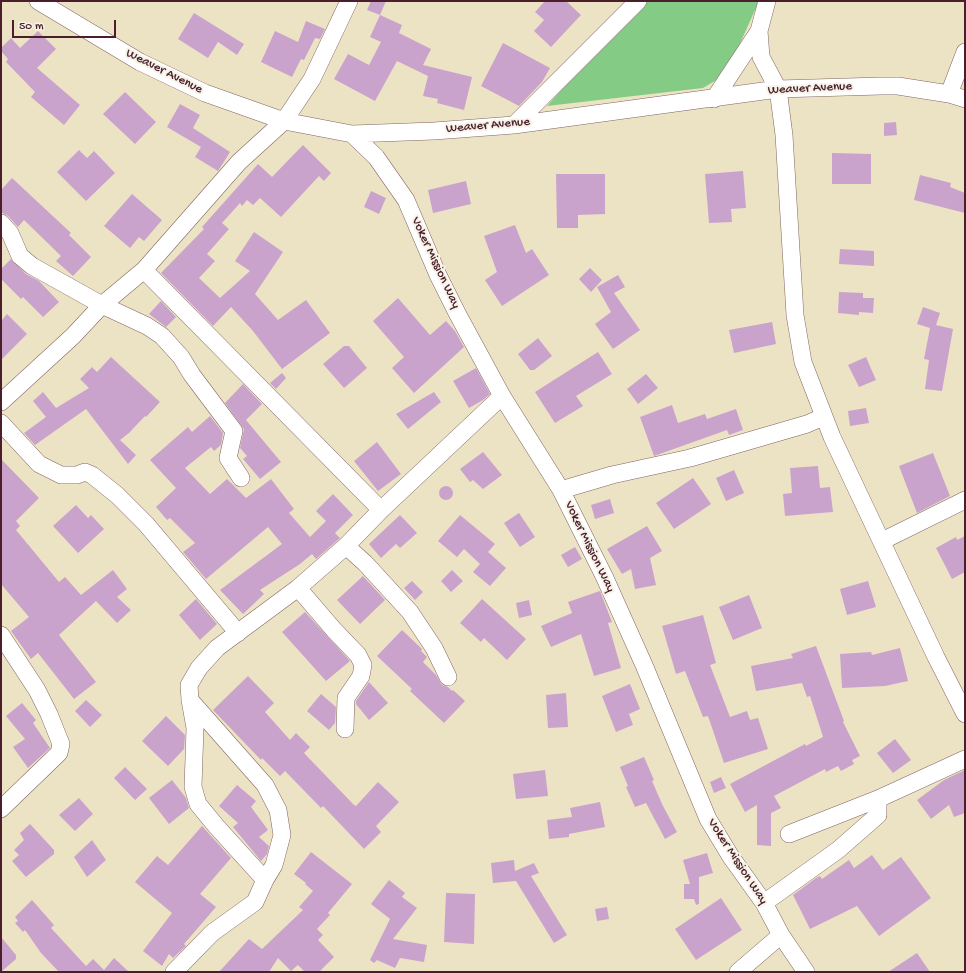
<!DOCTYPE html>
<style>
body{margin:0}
#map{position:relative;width:966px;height:973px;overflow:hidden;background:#ece3c4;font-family:"Gochi Hand",sans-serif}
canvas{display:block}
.frame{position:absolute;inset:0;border:2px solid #4a1f2b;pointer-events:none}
.scale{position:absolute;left:12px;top:20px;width:104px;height:18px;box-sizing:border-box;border:2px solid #4a1f2b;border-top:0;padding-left:5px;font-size:12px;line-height:14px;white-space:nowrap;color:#4a1f2b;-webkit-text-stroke:3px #f7f3e8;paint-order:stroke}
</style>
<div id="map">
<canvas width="966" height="973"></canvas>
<div class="frame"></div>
<div class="scale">50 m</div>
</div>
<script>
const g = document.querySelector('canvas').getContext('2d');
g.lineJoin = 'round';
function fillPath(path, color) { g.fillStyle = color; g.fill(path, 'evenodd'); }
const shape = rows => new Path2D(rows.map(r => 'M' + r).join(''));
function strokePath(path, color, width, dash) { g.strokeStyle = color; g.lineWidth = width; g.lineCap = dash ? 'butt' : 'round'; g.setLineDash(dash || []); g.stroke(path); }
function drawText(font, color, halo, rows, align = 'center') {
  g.font = font + ' "Gochi Hand",sans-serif'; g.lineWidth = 4; g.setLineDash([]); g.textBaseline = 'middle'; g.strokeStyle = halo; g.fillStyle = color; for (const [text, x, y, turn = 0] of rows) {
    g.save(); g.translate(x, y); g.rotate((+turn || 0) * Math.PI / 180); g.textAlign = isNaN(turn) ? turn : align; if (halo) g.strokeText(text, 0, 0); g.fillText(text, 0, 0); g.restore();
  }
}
fillPath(shape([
 [648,1,759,1,730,66,718,79,703,88,547,106,599,48]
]), '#84cb86');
fillPath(shape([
 [371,1,386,1,380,15,367,10],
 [545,1,566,1,581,15,551,47,534,31,544,20,535,12],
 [194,13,244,44,237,55,218,42,208,58,178,39],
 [380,15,402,25,399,33,431,49,423,65,472,77,464,110,437,103,438,99,423,96,428,76,397,61,375,101,334,79,348,54,369,65,381,42,370,37],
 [306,21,325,29,320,39,315,38,304,60,301,59,292,77,261,62,275,31,298,42],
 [38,31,56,49,37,68,80,105,64,125,31,97,35,92,6,62,8,59,1,51,1,48,11,38,20,48],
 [503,43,550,68,542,82,519,106,481,86],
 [125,92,156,122,135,144,103,114],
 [180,104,200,115,193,128,230,152,218,171,195,157,201,147,167,127],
 [896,122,897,135,884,136,884,123],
 [303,145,331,173,324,181,319,176,281,217,260,198,253,205,247,200,242,206,240,203,222,223,229,229,207,254,215,261,199,278,220,298,250,271,235,261,254,232,283,252,255,294,278,320,306,300,330,333,282,369,253,331,231,307,213,326,161,273,204,229,202,227,258,164,272,177],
 [79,150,87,158,94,151,115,173,86,201,57,172],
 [832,153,871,154,871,184,832,184],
 [743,171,746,208,731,209,732,222,709,223,705,174],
 [556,174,605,174,605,214,578,215,578,228,557,228],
 [920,175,951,183,950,187,965,193,965,213,914,200],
 [12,178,71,233,69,235,91,257,73,276,56,261,61,256,24,220,18,227,8,216,1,212,1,190],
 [466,181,471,204,433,213,428,190],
 [371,191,386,198,379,214,364,207],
 [132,194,162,220,144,241,139,237,130,248,104,226],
 [515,225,526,253,532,249,549,275,502,306,485,280,497,272,484,236],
 [840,249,874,251,874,266,839,264],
 [11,259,26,274,39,281,59,302,43,317,23,297,21,299,1,279,1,269],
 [590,268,602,280,591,292,579,279],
 [618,275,625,287,614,293,640,330,613,349,595,324,611,312,597,287],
 [839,292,863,293,863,298,874,298,873,313,859,312,859,315,838,313],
 [398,298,430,335,446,321,455,331,464,347,414,393,392,368,404,357,373,321],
 [161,301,176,317,166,327,149,314],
 [923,307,940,313,936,325,953,329,942,391,925,389,929,360,924,359,930,328,917,324],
 [7,314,27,334,1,360,1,321],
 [772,322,776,344,734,353,729,330],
 [538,338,552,356,534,370,530,370,518,354],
 [344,346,349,346,367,368,344,388,323,364],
 [598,352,612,374,576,396,583,406,555,423,535,392],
 [111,357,160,402,146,417,145,416,129,433,120,440,136,455,128,464,86,409,35,445,24,433,46,417,33,401,43,392,56,408,89,388,80,379,92,367,97,372],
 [866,357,876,380,859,387,848,365],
 [476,368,490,394,483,400,469,408,453,381],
 [282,373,286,378,276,389,270,383],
 [646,374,658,388,638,404,627,389],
 [243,384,262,404,246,420,281,462,260,479,243,459,247,456,240,448,244,429,225,403],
 [434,392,441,402,408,429,396,414],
 [672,405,678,423,705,414,707,419,736,409,743,430,729,435,727,430,654,456,640,417],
 [866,408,869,423,850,426,848,411],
 [210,416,223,433,221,445,214,451,211,447,185,468,210,494,227,479,246,498,271,479,294,509,289,513,310,537,326,521,316,511,333,494,353,515,335,533,340,538,339,539,316,559,312,554,300,564,260,590,264,594,243,614,220,590,282,544,268,527,206,579,183,552,195,543,170,518,167,520,156,507,176,488,150,460,188,427,192,432],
 [377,442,401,474,378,491,354,461],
 [483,452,502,475,483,489,473,480,470,482,460,469],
 [933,453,950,496,917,513,899,466],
 [1,459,39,498,16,521,20,526,16,530,59,582,65,577,81,595,113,570,127,589,117,597,131,610,117,623,96,601,59,635,96,682,74,699,38,653,31,659,11,631,29,617,1,584],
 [818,466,820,488,830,487,833,512,785,516,783,494,792,493,790,468],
 [734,470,744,493,726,501,716,478],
 [693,478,711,504,674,529,656,503],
 '439 493a7 7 0 1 1 14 0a7 7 0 1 1-14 0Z',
 [610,499,614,513,595,519,591,505],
 [76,505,88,518,91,515,104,529,78,553,53,526],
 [519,513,535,537,520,547,504,523],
 [400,515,417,533,400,548,396,544,381,558,369,544],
 [460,515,495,544,488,552,506,568,490,586,473,572,480,564,464,549,457,557,438,541],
 [647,526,662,551,650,558,656,585,635,589,631,569,622,574,607,549],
 [965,536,965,572,952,579,936,548,956,537,957,540],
 [575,547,582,559,568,567,561,555],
 [452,570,463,581,451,592,441,581],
 [363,576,385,600,360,624,337,600],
 [412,581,423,592,415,600,404,588],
 [868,581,876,607,847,615,840,589],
 [600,591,612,622,608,623,621,668,594,676,581,634,551,647,541,626,572,613,568,602],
 [749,595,762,628,733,640,719,607],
 [196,599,217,624,200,640,179,615],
 [482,599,526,639,507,660,484,638,481,642,460,623],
 [529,600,532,615,519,618,516,603],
 [305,612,350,661,326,681,282,632],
 [703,615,716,663,710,665,730,717,747,711,750,720,758,718,768,749,724,763,708,716,703,717,685,671,676,674,662,626],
 [402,630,422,649,421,651,427,657,423,662,436,675,442,685,448,687,452,691,453,690,465,701,444,723,410,691,412,689,377,656],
 [816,646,844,721,843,722,860,756,852,760,854,764,841,771,838,766,826,772,825,769,774,796,781,808,771,813,771,846,757,845,757,805,745,812,730,784,805,744,806,746,823,737,810,696,807,697,802,683,756,691,751,666,793,658,791,654],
 [900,648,908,681,885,686,842,688,840,654,871,652,872,655],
 [248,676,274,703,265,712,290,740,296,733,310,747,304,753,354,805,356,806,378,782,399,802,376,826,381,832,364,849,323,806,321,808,285,771,280,776,262,758,261,760,213,710],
 [369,682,388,703,369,720,356,704,356,701],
 [630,684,640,709,629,714,633,725,616,732,602,696],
 [566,693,568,727,548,728,546,695],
 [321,694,336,707,335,723,329,730,307,711],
 [86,700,102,715,90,727,75,711],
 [22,703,36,720,33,723,50,748,28,768,13,747,25,739,6,716],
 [166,716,185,735,184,749,168,766,142,741],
 [895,739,911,760,893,773,877,753],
 [644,757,654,780,652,781,663,806,677,832,665,839,646,803,635,807,626,787,628,786,620,767],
 [125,767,147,789,135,800,114,778],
 [545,770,548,796,516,799,513,774],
 [965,770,965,813,954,817,949,805,931,819,917,800,944,780],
 [721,777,726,788,714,793,710,782],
 [172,780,186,798,189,808,169,824,149,798],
 [237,785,256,801,251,807,268,830,259,837,269,846,267,854,261,861,233,827,238,823,219,806],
 [79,798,93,814,75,831,59,815],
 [600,802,605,827,569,834,569,837,549,839,547,820,572,817,570,808],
 [30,824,54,850,54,854,26,877,12,861,19,855,14,850,24,840,20,833],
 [202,826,231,858,200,894,216,907,184,944,186,946,173,958,169,954,162,966,143,951,172,913,135,882,157,856,168,865],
 [92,840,106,860,87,877,74,857],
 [311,852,352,884,328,913,330,915,317,929,323,935,318,940,334,957,319,972,305,972,298,965,291,971,278,958,269,972,219,972,249,939,262,949,303,910,299,907,313,891,305,884,306,883,294,874],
 [707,853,713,873,699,877,699,904,696,905,694,899,684,899,684,884,690,884,683,860],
 [872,855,883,870,901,857,931,898,879,936,857,906,810,929,793,895,816,878,820,876,822,879,849,860,854,868],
 [514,860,515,871,534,863,539,873,531,876,567,935,554,943,516,881,493,883,491,863],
 [389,880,405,893,402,897,417,908,393,939,427,945,424,962,400,958,395,968,377,960,374,963,370,960,390,919,371,904],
 [446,893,475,894,474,944,444,942],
 [721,898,742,930,696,960,675,929],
 [32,900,54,925,51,928,86,966,93,959,104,970,114,958,129,972,59,972,41,953,25,930,23,932,15,923,18,921,15,917],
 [607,907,609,919,597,921,595,909],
 [1,937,16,955,16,959,1,972],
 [917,953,930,972,888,972]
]), '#caa3cd');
const minor = shape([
 [38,1,140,62,205,93,284,121,352,134,434,131,514,125,778,89,881,86,898,86,949,94,965,99],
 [759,31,761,57,778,89,784,135,795,315,803,362,832,437,936,657,965,714],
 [949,94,965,52],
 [714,99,759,31,767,1],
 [514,125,638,1],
 [352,134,376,157,406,200,438,275,457,313,502,396,561,490,604,576,644,665,708,819,731,857,764,903,781,935,806,972],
 [1,223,10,233,20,256,32,266,102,305,147,326,162,336,181,357,192,375,234,431,228,458,241,478],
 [144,270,381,510],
 [1,402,73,336,102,305,144,270,239,162,284,121,312,79,349,1],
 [1,423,39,464,61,475,77,475,85,472,92,475,117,495,146,524,238,633],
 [561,490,612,475,690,458,807,424,823,417],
 [882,541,965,500],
 [346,546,365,563,410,612,434,648,448,677],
 [298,588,334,630,358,655,363,665,361,676,346,698,345,729],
 [1,635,37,690,49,714,61,744,59,753,1,809],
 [190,700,195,728,193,787,198,804,216,826,265,880],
 [789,834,878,799,965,759],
 [764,903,838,850,878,815,878,799],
 [174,972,212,933,255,902,265,880,274,865,282,835,278,810,265,785,190,700,189,685,199,668,217,648,298,588,346,546,381,510,502,396],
 [738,972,781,935]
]);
strokePath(minor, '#836461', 18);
strokePath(minor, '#fff', 17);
drawText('13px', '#4a1f2b', '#f7f3e8', [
 ["Weaver Avenue",164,72,27],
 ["Weaver Avenue",810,89,-3],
 ["Weaver Avenue",488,126,-5],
 ["Voker Mission Way",435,263,65],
 ["Voker Mission Way",589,547,64],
 ["Voker Mission Way",737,862,57]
]);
</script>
